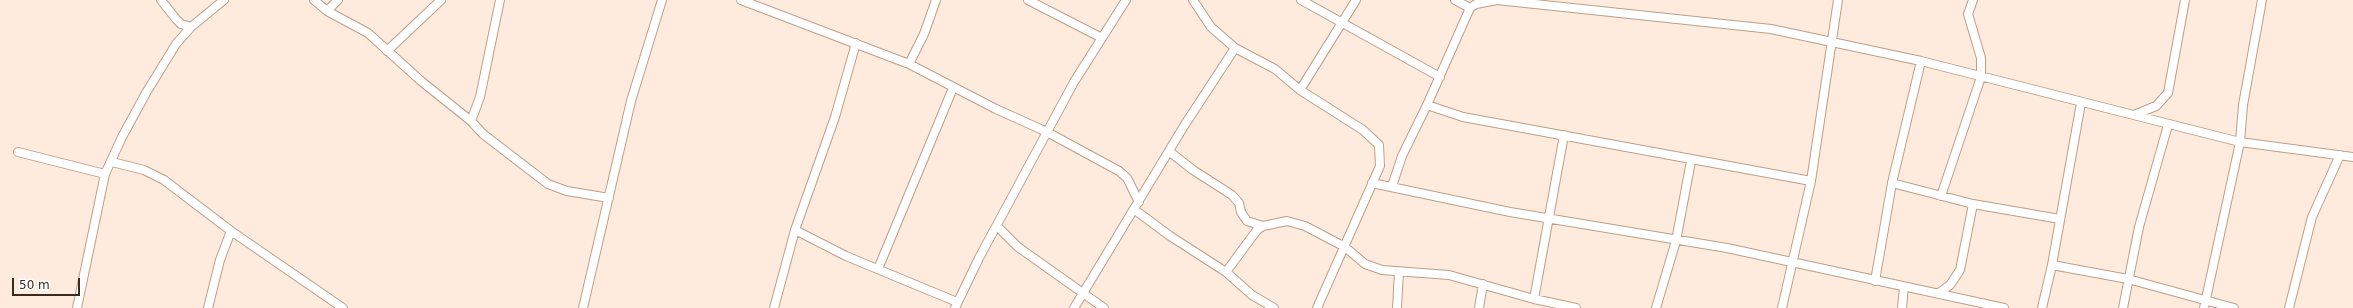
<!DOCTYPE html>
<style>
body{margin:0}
#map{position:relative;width:2353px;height:308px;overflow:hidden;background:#ffebdd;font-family:"DejaVu Sans",sans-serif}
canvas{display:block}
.scale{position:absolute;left:12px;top:278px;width:68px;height:18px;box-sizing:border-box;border:2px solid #372b22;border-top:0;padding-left:5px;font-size:12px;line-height:14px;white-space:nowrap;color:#372b22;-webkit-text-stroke:3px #fff;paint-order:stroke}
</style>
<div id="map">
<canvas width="2353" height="308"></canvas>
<div class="scale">50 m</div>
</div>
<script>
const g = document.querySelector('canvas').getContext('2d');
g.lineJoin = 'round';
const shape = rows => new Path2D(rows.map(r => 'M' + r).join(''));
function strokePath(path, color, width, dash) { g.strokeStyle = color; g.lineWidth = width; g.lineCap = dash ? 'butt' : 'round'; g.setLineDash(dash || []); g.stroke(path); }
const minor = shape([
 [161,0,176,19,181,24,191,27],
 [314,0,327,11,368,33,421,81,471,121,483,134,548,184,567,191,609,198],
 [741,0,909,64,996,109,1047,132,1119,171,1127,178,1139,202],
 [1028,0,1102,38],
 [1193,0,1211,27,1235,48,1275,69,1300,90,1363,130,1379,145,1380,166,1317,308],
 [1301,0,1440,77],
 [1455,0,1470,8],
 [1497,0,1771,29,1921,61,2240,142,2353,157],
 [327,11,338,0],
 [387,51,441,0],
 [909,64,924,34,936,0],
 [1300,90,1356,0],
 [1427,105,1463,117,1811,181],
 [2134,115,2156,106,2168,93,2185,0],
 [471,121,480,97,500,0],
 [18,152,105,174],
 [1170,152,1193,170,1232,195,1239,203,1241,212,1247,221,1263,226],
 [112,162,144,170,164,180,231,231,343,308],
 [1372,183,1510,212,1727,248,2004,308],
 [1892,183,1973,204,2060,219],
 [1392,186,1402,156,1427,105,1470,8,1476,4,1497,0],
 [1941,196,1981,77,1981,58,1968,14,1973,0],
 [1135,210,1170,236,1226,272,1252,295,1274,308],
 [998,227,1018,247,1104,308],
 [795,230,846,256,957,302],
 [2052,265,2128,279,2234,308],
 [878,269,953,88],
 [1226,272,1257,230,1263,226,1287,221,1305,226,1345,247,1365,264,1382,270,1449,275,1534,299,1576,308],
 [1875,281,1892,183,1921,61],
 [1939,293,1950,285,1960,270,1973,204],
 [1534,299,1564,135],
 [77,308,105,174,122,137,146,93,176,44,191,27,224,0],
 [208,308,220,260,231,231],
 [583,308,631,101,662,0],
 [774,308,795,230,835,117,856,43],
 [955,308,979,258,1074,82,1126,0],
 [1074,308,1184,126,1235,48],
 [1397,308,1399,272],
 [1479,308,1483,284],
 [1656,308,1676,241,1691,161],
 [1782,308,1811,181,1838,0],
 [1902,308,1904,287],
 [2042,308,2052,265,2081,103],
 [2123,308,2139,227,2168,125],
 [2204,308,2240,142,2243,105,2262,0],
 [2289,308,2312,217,2340,155]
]);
strokePath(minor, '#bd9e88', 10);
strokePath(minor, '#fff', 8);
</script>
